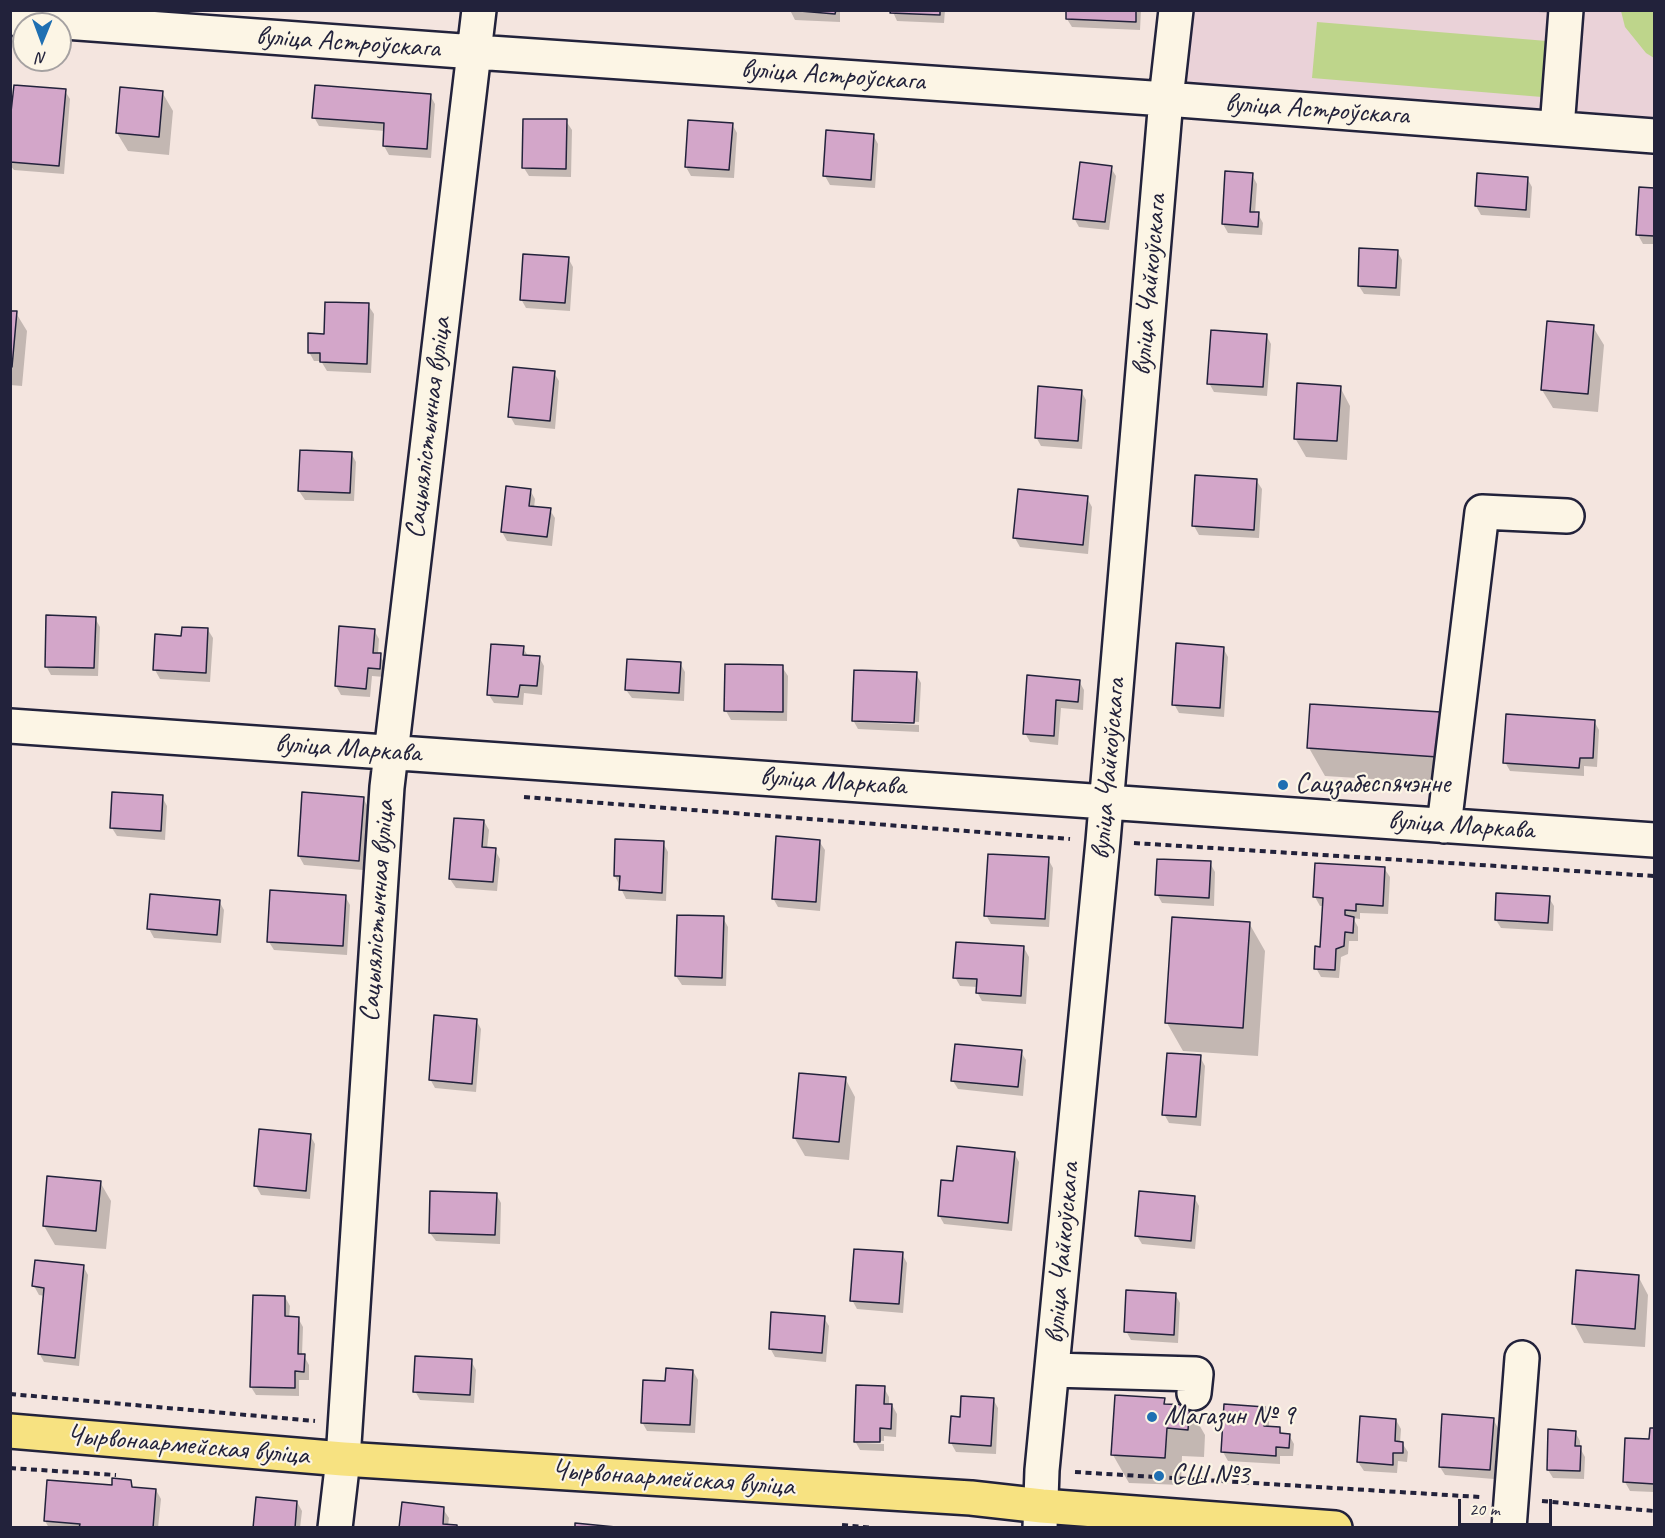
<!DOCTYPE html>
<meta charset="utf-8">
<style>
body{margin:0}
#map{position:relative;width:1665px;height:1538px;overflow:hidden;background:#f4e5df;font-family:Caveat,sans-serif}
canvas{display:block}
.frame{position:absolute;inset:0;border:12px solid #22223b;pointer-events:none}
.north{position:absolute;left:12px;top:12px;width:60px;height:60px;box-sizing:border-box;background:#fcf5e5;border:2px solid #a5a1a1;border-radius:50%;rotate:181deg;font-size:16px;font-weight:700;line-height:24px;text-align:center;color:#22223b}
.north::after{content:'';display:block;margin:auto;width:21px;height:27px;background:#1f6fb2;clip-path:polygon(50% 0,100% 100%,50% 72%,0 100%)}
.scale{position:absolute;left:1458px;top:1499px;width:94px;height:27px;box-sizing:border-box;border:3px solid #22223b;border-top:0;padding-left:8px;font-size:18px;line-height:21px;white-space:nowrap;color:#22223b;-webkit-text-stroke:4px #fcf5e5;paint-order:stroke}
</style>
<div id="map">
<canvas width="1665" height="1538"></canvas>
<div class="frame"></div>
<div class="north">N</div>
<div class="scale">20 m</div>
</div>
<script>
const g = document.querySelector('canvas').getContext('2d');
g.lineJoin = 'round';
function fillPath(path, color) { g.fillStyle = color; g.fill(path, 'evenodd'); }
const shape = rows => new Path2D(rows.map(r => 'M' + r).join(''));
function strokePath(path, color, width, dash) { g.strokeStyle = color; g.lineWidth = width; g.lineCap = dash ? 'butt' : 'round'; g.setLineDash(dash || []); g.stroke(path); }
function drawText(font, color, halo, rows, align = 'center') {
  g.font = font + ' Caveat,sans-serif'; g.lineWidth = 4.5; g.setLineDash([]); g.textBaseline = 'middle'; g.strokeStyle = halo; g.fillStyle = color; for (const [text, x, y, turn = 0] of rows) {
    g.save(); g.translate(x, y); g.rotate((+turn || 0) * Math.PI / 180); g.textAlign = isNaN(turn) ? turn : align; if (halo) g.strokeText(text, 0, 0); g.fillText(text, 0, 0); g.restore();
  }
}
fillPath(shape([
 [1189,11,1654,11,1654,124,1181,88]
]), '#ead2d8');
fillPath(shape([
 [1621,11,1654,11,1654,58,1646,53,1625,27],
 [1317,22,1547,41,1542,97,1312,78]
]), '#bed58b');
fillPath(shape([
 [708,10,763,10,763,12],
 [790,10,840,10,840,22,795,20],
 [892,10,945,10,944,23,897,21],
 [1068,10,1141,10,1140,30,1072,27,1067,19],
 [1511,10,1565,10,1565,14],
 [65,91,70,99,64,174,14,170,10,165,10,138],
 [162,92,173,111,169,155,128,151,117,133],
 [430,95,435,104,431,158,389,155,384,146,385,131,319,126,314,117],
 [566,121,572,130,571,177,529,176,524,168],
 [732,124,737,133,734,178,691,176,686,167],
 [873,135,878,144,875,188,830,185,825,176],
 [1111,168,1116,176,1109,230,1079,227,1074,218],
 [1252,175,1257,184,1255,214,1258,214,1263,223,1262,235,1228,233,1223,224],
 [1527,178,1532,187,1530,218,1481,215,1476,206],
 [1640,189,1654,189,1654,244,1643,244,1638,235],
 [1397,251,1402,260,1400,296,1364,294,1359,286],
 [568,258,573,267,570,311,526,308,521,299],
 [368,305,374,314,371,373,327,371,321,361,314,361,309,352,325,335],
 [10,312,16,313,27,331,22,386,10,385],
 [1593,327,1604,345,1598,412,1553,408,1542,390],
 [1266,335,1271,344,1267,396,1214,392,1209,383],
 [554,373,559,381,555,429,515,425,510,416],
 [1340,387,1350,406,1347,460,1306,457,1295,438],
 [1081,391,1086,400,1082,449,1041,446,1036,437],
 [351,453,356,462,354,501,305,500,299,491],
 [1256,480,1262,489,1259,538,1199,535,1194,526],
 [530,490,535,499,534,508,550,510,555,518,552,546,507,541,502,532],
 [1087,498,1092,507,1088,554,1020,547,1015,538],
 [95,618,100,627,98,676,51,675,46,666],
 [341,628,374,630,379,639,378,654,385,663,384,677,372,676,370,697,341,695,336,686],
 [208,630,213,638,210,682,160,679,155,670,182,637],
 [523,648,528,656,539,657,544,666,542,695,524,693,523,705,494,703,489,695],
 [1223,648,1228,657,1224,717,1179,713,1174,704],
 [680,663,685,672,684,701,632,698,626,690],
 [782,667,788,676,787,721,731,720,726,711],
 [916,674,921,683,919,722,856,719,856,722,919,725,919,732,858,729,853,720],
 [1029,677,1079,681,1084,690,1083,710,1061,708,1058,745,1030,742,1025,733],
 [1440,714,1456,742,1453,784,1325,776,1309,748],
 [1594,721,1599,730,1597,767,1584,766,1584,776,1510,771,1505,762],
 [304,794,363,798,368,807,363,870,304,865,299,856],
 [162,797,167,806,165,840,117,836,112,828],
 [484,821,489,830,487,849,495,850,500,859,497,891,456,888,450,879],
 [819,841,825,850,820,911,778,907,773,898],
 [663,843,668,852,666,901,626,899,615,876],
 [1048,859,1053,868,1049,927,991,924,986,915],
 [1210,863,1215,872,1214,906,1162,903,1157,894],
 [1384,868,1390,877,1388,914,1360,913,1360,919,1353,918,1358,927,1358,941,1349,941,1348,954,1341,957,1339,978,1321,977,1316,968,1322,948,1324,906,1320,906,1315,897],
 [345,896,350,905,347,955,274,950,269,942],
 [1549,898,1554,906,1553,931,1501,928,1496,920],
 [219,901,224,910,221,943,154,938,149,929],
 [723,918,728,927,726,986,682,985,676,976],
 [1249,923,1265,951,1258,1056,1183,1051,1167,1023],
 [1024,948,1029,957,1026,1004,982,1001,977,992,978,987,960,986,955,977],
 [476,1020,481,1029,476,1092,435,1088,430,1079],
 [1021,1052,1026,1060,1023,1096,958,1089,953,1081],
 [1200,1057,1205,1066,1201,1126,1169,1123,1164,1114],
 [845,1078,855,1097,849,1160,805,1156,794,1137],
 [310,1135,315,1144,310,1199,261,1195,256,1186],
 [1014,1153,1019,1162,1012,1231,944,1224,939,1215],
 [100,1182,111,1201,106,1249,55,1245,44,1226],
 [496,1194,501,1203,500,1244,436,1241,430,1233],
 [1194,1197,1199,1206,1195,1249,1142,1244,1137,1236],
 [902,1254,907,1263,903,1313,857,1309,852,1300],
 [83,1266,88,1275,79,1366,44,1362,39,1353,45,1296,39,1295,34,1286],
 [1638,1276,1648,1295,1645,1347,1584,1343,1574,1324],
 [1175,1294,1180,1303,1178,1343,1131,1340,1126,1331],
 [285,1297,290,1306,289,1318,298,1318,303,1327,302,1355,304,1356,309,1365,309,1380,299,1380,299,1396,256,1395,251,1387],
 [824,1318,829,1326,826,1362,775,1357,770,1348],
 [471,1361,476,1370,474,1403,420,1400,415,1391],
 [693,1371,698,1380,695,1433,647,1431,642,1422,666,1383],
 [884,1388,889,1397,889,1405,892,1405,897,1414,896,1437,884,1436,884,1441,858,1440,858,1443,884,1444,884,1451,860,1450,855,1441],
 [993,1399,998,1408,996,1454,956,1452,951,1443,961,1418],
 [1164,1400,1167,1406,1189,1407,1205,1435,1204,1457,1182,1456,1181,1485,1129,1483,1113,1455],
 [1264,1408,1269,1417,1269,1427,1279,1428,1283,1435,1289,1435,1294,1444,1293,1456,1280,1456,1280,1464,1228,1461,1223,1452],
 [1493,1419,1498,1428,1494,1479,1445,1475,1440,1467],
 [1396,1420,1401,1429,1400,1443,1402,1443,1408,1452,1407,1462,1398,1461,1397,1473,1364,1471,1358,1462],
 [1651,1430,1654,1430,1654,1492,1630,1491,1625,1482,1651,1440],
 [1575,1432,1580,1441,1580,1448,1585,1457,1584,1479,1553,1478,1548,1470],
 [130,1481,134,1488,156,1490,161,1499,158,1528,49,1528,45,1521,113,1487],
 [297,1502,302,1511,300,1528,255,1528],
 [443,1509,449,1518,448,1526,457,1528,401,1528]
]), '#0003');
const building = shape([
 [788,10,836,10,835,14,788,10],
 [891,10,940,10,940,15,890,13,891,10],
 [1066,10,1136,10,1136,22,1066,19,1066,10],
 [14,85,66,89,59,166,10,162,10,121,14,85],
 [315,85,431,94,427,149,383,146,384,123,312,118,315,85],
 [120,87,163,91,159,137,116,133,120,87],
 [523,119,567,119,566,169,522,168,523,119],
 [688,120,733,123,729,170,685,167,688,120],
 [826,130,874,134,871,180,823,176,826,130],
 [1080,162,1112,166,1105,222,1073,219,1080,162],
 [1225,171,1253,173,1250,212,1259,212,1258,227,1222,224,1225,171],
 [1477,173,1528,177,1526,210,1475,206,1477,173],
 [1639,187,1654,188,1654,236,1636,235,1639,187],
 [1359,248,1398,250,1396,288,1358,286,1359,248],
 [523,254,569,257,565,303,520,300,523,254],
 [325,302,369,303,367,364,320,362,320,353,308,353,308,333,324,334,325,302],
 [10,311,17,311,12,367,10,367,10,311],
 [1547,321,1594,325,1588,394,1541,390,1547,321],
 [1211,330,1267,334,1263,387,1207,384,1211,330],
 [513,367,555,371,550,421,508,417,513,367],
 [1297,383,1341,386,1337,441,1294,439,1297,383],
 [1038,386,1082,390,1078,441,1035,438,1038,386],
 [300,450,352,452,350,493,298,491,300,450],
 [1195,475,1257,479,1254,530,1192,526,1195,475],
 [506,486,531,489,529,506,551,508,547,537,501,532,506,486],
 [1018,489,1088,496,1083,545,1013,538,1018,489],
 [46,615,96,617,94,668,45,667,46,615],
 [339,626,375,629,373,653,381,653,380,669,368,668,366,689,335,686,339,626],
 [182,627,208,628,206,673,153,670,155,634,181,636,182,627],
 [1176,643,1224,647,1220,708,1172,705,1176,643],
 [491,644,524,646,523,655,540,656,537,686,520,685,518,697,487,695,491,644],
 [627,659,681,662,679,693,625,690,627,659],
 [725,664,783,665,783,712,724,711,725,664],
 [854,670,917,672,914,723,852,721,854,670],
 [1027,675,1080,680,1078,702,1056,700,1054,736,1023,734,1027,675],
 [1310,704,1441,712,1438,757,1307,748,1310,704],
 [1506,714,1595,720,1593,758,1580,758,1579,768,1503,763,1506,714],
 [112,792,163,795,161,831,110,828,112,792],
 [302,792,364,797,359,861,298,856,302,792],
 [454,818,484,820,482,847,496,848,493,882,449,879,454,818],
 [776,836,820,840,816,902,772,899,776,836],
 [615,839,664,841,662,893,619,890,620,876,614,876,615,839],
 [988,854,1049,857,1045,919,984,916,988,854],
 [1157,859,1211,861,1209,898,1155,895,1157,859],
 [1315,863,1385,867,1383,906,1356,904,1356,911,1345,910,1345,915,1354,917,1353,933,1345,932,1344,946,1336,949,1335,970,1314,969,1315,946,1320,947,1323,898,1313,897,1315,863],
 [270,890,346,895,343,946,267,942,270,890],
 [1496,893,1550,896,1548,923,1495,920,1496,893],
 [150,894,220,900,217,935,147,929,150,894],
 [677,915,724,916,722,978,675,976,677,915],
 [1172,917,1250,922,1243,1028,1165,1023,1172,917],
 [956,942,1024,946,1021,996,976,993,977,979,953,978,956,942],
 [434,1015,477,1019,472,1084,429,1080,434,1015],
 [955,1044,1022,1050,1018,1087,951,1081,955,1044],
 [1167,1053,1201,1055,1196,1117,1162,1115,1167,1053],
 [799,1073,846,1077,839,1142,793,1138,799,1073],
 [259,1129,311,1134,306,1191,254,1186,259,1129],
 [957,1146,1015,1152,1008,1223,938,1216,941,1180,953,1181,957,1146],
 [47,1176,101,1181,96,1231,43,1226,47,1176],
 [430,1191,497,1193,495,1235,429,1233,430,1191],
 [1139,1191,1195,1196,1191,1241,1135,1236,1139,1191],
 [854,1249,903,1252,899,1304,850,1301,854,1249],
 [35,1260,84,1265,75,1358,38,1354,44,1288,32,1286,35,1260],
 [1576,1270,1639,1275,1635,1329,1572,1324,1576,1270],
 [1126,1290,1176,1293,1174,1335,1124,1332,1126,1290],
 [253,1295,285,1296,285,1316,299,1317,298,1354,305,1354,304,1372,295,1371,295,1388,250,1387,253,1295],
 [771,1312,825,1316,822,1353,769,1349,771,1312],
 [415,1356,472,1359,470,1395,413,1392,415,1356],
 [666,1368,693,1370,690,1425,641,1423,643,1380,665,1381,666,1368],
 [856,1385,885,1386,884,1404,892,1404,891,1429,880,1428,880,1442,854,1442,856,1385],
 [1115,1395,1165,1398,1164,1404,1190,1405,1188,1430,1167,1428,1165,1458,1111,1455,1115,1395],
 [961,1396,994,1398,991,1446,949,1443,951,1416,960,1417,961,1396],
 [1224,1404,1265,1407,1264,1426,1280,1427,1280,1433,1290,1434,1289,1448,1276,1447,1276,1456,1221,1452,1224,1404],
 [1442,1414,1494,1418,1490,1470,1439,1467,1442,1414],
 [1360,1416,1396,1419,1395,1441,1403,1442,1403,1453,1393,1453,1393,1465,1357,1462,1360,1416],
 [1650,1428,1654,1428,1654,1484,1623,1482,1625,1438,1649,1439,1650,1428],
 [1548,1429,1576,1431,1575,1446,1581,1446,1580,1471,1547,1470,1548,1429],
 [112,1478,131,1480,132,1487,156,1489,153,1528,79,1528,80,1524,44,1521,47,1480,112,1485,112,1478],
 [256,1497,297,1501,295,1528,253,1528,256,1497],
 [402,1502,444,1507,443,1524,457,1525,457,1528,399,1528,402,1502],
 [575,1523,626,1528,575,1528,575,1523]
]);
fillPath(building, '#d3a6c9');
strokePath(building, '#22223b', 1.5);
const minor = shape([
 [10,18,475,52,1166,99,1654,136],
 [1557,128,1566,10],
 [10,726,1654,840],
 [1444,826,1482,512,1567,516],
 [1052,1370,1196,1374,1194,1393],
 [335,1528,343,1459,387,787,479,10],
 [1040,1528,1042,1470,1103,841,1166,99,1176,10],
 [1509,1528,1522,1358]
]);
const major = shape([
 [10,1431,343,1459,971,1498,1042,1506,1335,1528]
]);
strokePath(minor, '#22223b', 38);
strokePath(major, '#22223b', 38);
strokePath(shape([
 [524,797,1070,839],
 [1134,843,1654,876],
 [10,1394,315,1421],
 [10,1468,116,1475],
 [1075,1472,1480,1497],
 [1542,1501,1654,1511],
 [842,1525,874,1528]
]), '#22223b', 4, [6, 4.5]);
strokePath(minor, '#fcf5e5', 33);
strokePath(major, '#f7e281', 33);
for (const [x, y, r, color] of [
 [1283,785,6,"#1f6fb2"],
 [1152,1417,6,"#1f6fb2"],
 [1159,1476,6,"#1f6fb2"]
]) { const dot = new Path2D(); dot.arc(x, y, r, 0, 2 * Math.PI); g.fillStyle = color; g.fill(dot); strokePath(dot, '#fcf5e5', 2); }
drawText('28px', '#22223b', '#fcf5e5', [
 ["вуліца Астроўскага",348,43,4],
 ["вуліца Астроўскага",833,76,4],
 ["вуліца Астроўскага",1317,110,4],
 ["вуліца Чайкоўскага",1150,285,-85],
 ["Сацыялістычная вуліца",429,428,-83],
 ["вуліца Маркава",348,749,4],
 ["вуліца Чайкоўскага",1109,769,-85],
 ["вуліца Маркава",833,782,4],
 ["вуліца Маркава",1461,826,4],
 ["Сацыялістычная вуліца",378,911,-86],
 ["вуліца Чайкоўскага",1063,1253,-85],
 ["Чырвонаармейская вуліца",188,1446,5],
 ["Чырвонаармейская вуліца",673,1479,4]
]);
drawText('28px', '#22223b', '#fcf5e5', [
 ["Сацзабеспячэнне",1295,785],
 ["Магазин № 9",1164,1417],
 ["СШ №3",1171,1476]
], 'left');
</script>
